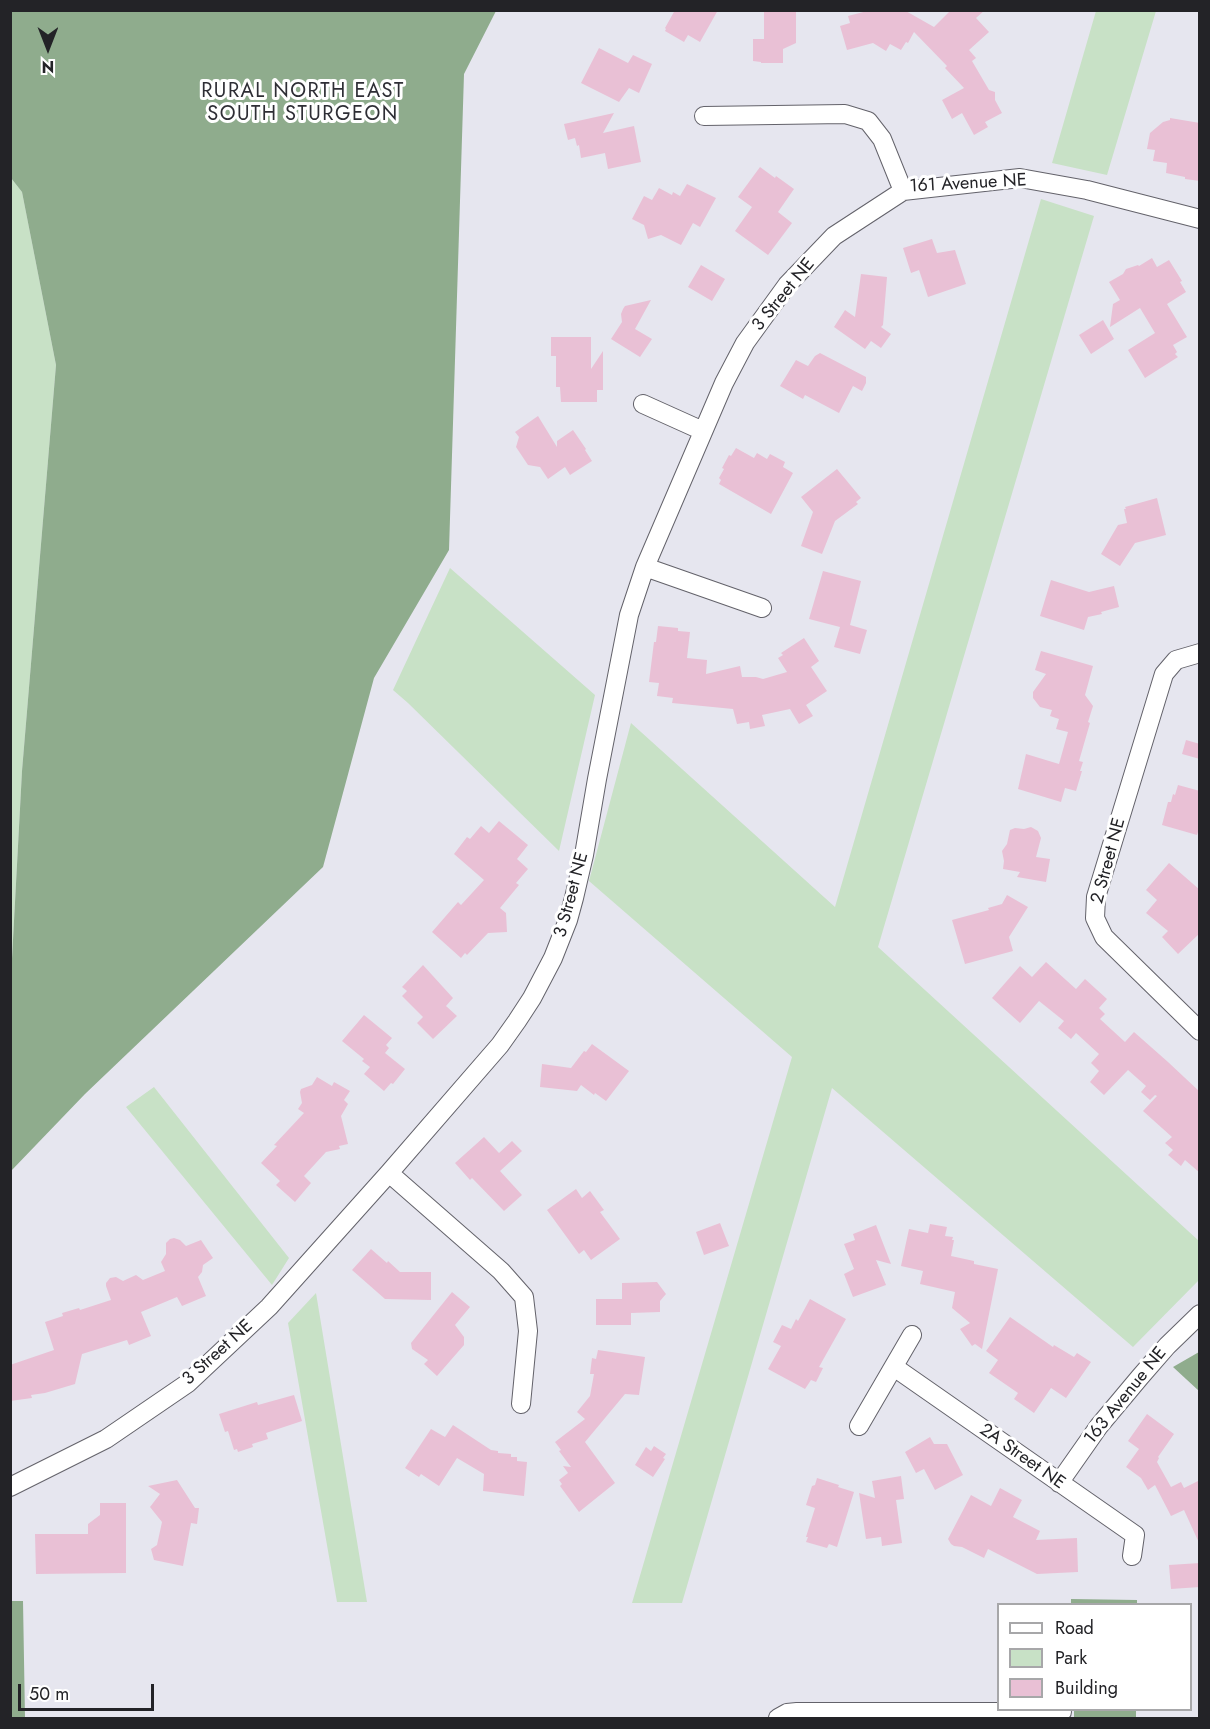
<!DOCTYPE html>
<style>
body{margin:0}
#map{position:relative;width:1210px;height:1729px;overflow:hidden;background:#e6e6ef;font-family:Jost,sans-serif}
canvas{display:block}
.frame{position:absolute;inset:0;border:12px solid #232327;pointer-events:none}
.legend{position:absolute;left:997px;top:1603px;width:195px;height:108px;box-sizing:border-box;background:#fff;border:2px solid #a7a7a9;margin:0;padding:8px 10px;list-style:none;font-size:18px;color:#232327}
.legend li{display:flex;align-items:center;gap:12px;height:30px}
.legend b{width:30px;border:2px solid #a7a7a9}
.north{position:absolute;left:18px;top:18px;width:60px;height:60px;-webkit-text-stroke:4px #fff;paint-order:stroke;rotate:180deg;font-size:16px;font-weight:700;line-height:24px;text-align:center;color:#232327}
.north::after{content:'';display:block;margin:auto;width:21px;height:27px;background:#232327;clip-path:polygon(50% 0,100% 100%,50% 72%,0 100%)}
.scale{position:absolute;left:18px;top:1684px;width:136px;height:27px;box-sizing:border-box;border:3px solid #232327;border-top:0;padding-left:8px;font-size:18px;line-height:21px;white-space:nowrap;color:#232327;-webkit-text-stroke:4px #fff;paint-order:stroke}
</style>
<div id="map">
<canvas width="1210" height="1729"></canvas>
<div class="frame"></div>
<ul class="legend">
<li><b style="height:8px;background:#fff"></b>Road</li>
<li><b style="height:16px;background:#c8e1c6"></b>Park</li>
<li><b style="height:16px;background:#e9c0d5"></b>Building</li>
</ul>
<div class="north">N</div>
<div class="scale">50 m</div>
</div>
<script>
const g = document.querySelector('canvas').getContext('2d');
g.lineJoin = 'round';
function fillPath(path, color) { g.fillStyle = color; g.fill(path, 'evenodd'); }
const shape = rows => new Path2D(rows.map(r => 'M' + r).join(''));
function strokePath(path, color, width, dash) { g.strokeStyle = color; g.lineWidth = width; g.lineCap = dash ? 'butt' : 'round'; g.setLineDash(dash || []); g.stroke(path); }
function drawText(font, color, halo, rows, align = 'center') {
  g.font = font + ' Jost,sans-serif'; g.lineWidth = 6; g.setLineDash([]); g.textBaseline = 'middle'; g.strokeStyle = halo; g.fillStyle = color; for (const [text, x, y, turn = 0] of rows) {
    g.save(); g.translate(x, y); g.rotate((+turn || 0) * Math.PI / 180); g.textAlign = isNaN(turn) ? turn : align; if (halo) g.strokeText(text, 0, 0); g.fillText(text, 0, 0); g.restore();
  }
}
fillPath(shape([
 [1096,11,1156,11,1107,175,1052,163],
 [11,178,22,192,56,365,22,771,11,977],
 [1041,199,1094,216,878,947,1199,1241,1199,1280,1133,1347,832,1088,682,1603,632,1603,792,1057,589,881,631,723,835,907],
 [450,568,595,695,559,851,408,703,393,690],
 [154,1087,289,1258,272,1285,126,1107],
 [316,1293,367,1602,337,1602,288,1323]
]), '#c8e1c6');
fillPath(shape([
 [11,10,496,11,464,74,449,550,374,678,323,867,85,1094,11,1171,11,977,22,771,56,365,22,192,11,178],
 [1199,1352,1199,1391,1173,1367],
 [1071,1599,1137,1600,1137,1604,1071,1604],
 [11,1601,23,1601,25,1718,11,1718],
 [1074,1710,1136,1710,1136,1718,1074,1718]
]), '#8fac8d');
fillPath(shape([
 [675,10,718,10,700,42,688,35,684,42,665,31,666,29,665,28],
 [764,10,796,10,796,43,783,49,783,63,761,63,761,62,753,61,753,39,764,39],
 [871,10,904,10,934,27,951,10,985,10,976,18,989,32,969,50,976,58,972,61,989,90,995,92,995,100,1002,113,985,122,988,127,974,135,962,113,952,119,942,100,964,88,945,68,947,66,914,32,908,43,906,42,901,50,890,44,886,51,873,43,847,50,840,26,850,23,848,16],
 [599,48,628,63,633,55,652,64,639,93,629,88,619,102,581,83],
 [614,113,603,133,634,126,641,162,608,169,605,153,581,158,579,145,577,146,575,138,568,140,564,124],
 [1170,118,1200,123,1200,181,1185,179,1185,177,1166,173,1167,163,1153,161,1155,150,1147,149,1150,133,1163,122,1170,120],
 [760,167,775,178,776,176,794,189,778,212,792,223,768,255,735,231,752,207,738,197],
 [687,184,716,198,700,227,693,223,681,245,661,235,648,239,644,225,632,219,644,196,652,200,659,188,672,195,673,192,680,196],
 [932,239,937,253,955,250,966,284,928,297,919,270,911,273,903,248],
 [1152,258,1157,267,1169,260,1182,281,1180,282,1186,292,1167,304,1187,337,1173,345,1177,352,1175,354,1178,357,1145,378,1128,350,1155,333,1140,308,1110,327,1113,304,1120,300,1109,282,1123,274,1126,269,1138,265,1139,266],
 [701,265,725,279,712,301,688,287],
 [861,274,887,277,883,325,881,327,891,334,881,348,871,341,865,349,834,327,845,310,855,317],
 [651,300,635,329,652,339,640,357,611,339,622,322,621,314,623,309,625,306],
 [1103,320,1114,339,1091,354,1079,335],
 [551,337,591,337,591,369,603,351,603,390,597,390,597,402,561,402,560,387,556,387,556,356,551,356],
 [820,353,866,377,866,383,862,391,853,386,839,413,805,395,803,399,780,386,796,360,808,366,815,356],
 [538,416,557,447,557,441,573,430,586,449,585,450,592,461,570,475,565,467,548,479,540,467,528,465,516,447,519,437,515,432],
 [736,448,754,458,757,453,767,459,770,454,785,462,783,467,793,473,771,514,719,484,721,480,719,478,724,469,722,468,729,455,731,456],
 [837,469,861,498,856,502,858,504,835,521,822,554,801,546,813,512,801,497],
 [1157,498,1166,535,1135,543,1120,566,1101,554,1118,525,1127,523,1124,509,1126,509,1125,507],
 [823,571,861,581,850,625,867,630,860,654,834,647,840,627,809,619],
 [1051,580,1089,592,1114,586,1119,607,1101,612,1102,614,1088,617,1084,630,1040,616],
 [658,626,678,628,678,631,690,632,687,658,707,660,706,674,740,666,742,677,756,677,763,679,787,672,778,658,783,655,781,653,804,638,819,661,811,667,827,691,806,705,813,716,799,724,790,709,762,715,765,726,750,729,749,722,737,724,733,709,672,703,673,698,657,696,659,683,649,682,654,642,656,642],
 [1041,651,1093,666,1085,695,1093,706,1088,722,1090,723,1079,761,1083,762,1080,771,1082,771,1076,791,1065,788,1061,802,1018,789,1026,754,1059,764,1068,732,1056,729,1059,719,1050,716,1052,710,1040,707,1033,698,1033,692,1046,674,1035,670],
 [1186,740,1200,744,1200,759,1182,754],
 [1178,785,1200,791,1200,826,1197,835,1162,825,1168,802,1171,802,1173,794,1175,795],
 [499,821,528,845,517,859,528,869,516,883,519,885,500,908,506,913,507,932,488,933,467,955,465,953,461,958,432,932,458,902,461,905,484,880,454,854,467,837,470,839,481,826,489,833],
 [1031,827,1038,831,1041,838,1036,857,1050,859,1046,882,1017,877,1020,872,1003,869,1004,861,1002,851,1007,844,1010,830,1015,828,1024,829],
 [1169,863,1200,890,1200,933,1178,954,1162,937,1168,931,1146,913,1157,900,1146,890],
 [1007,895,1028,907,1009,937,1013,951,965,964,952,920,989,910,988,908,1002,904],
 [1046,962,1076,989,1085,979,1107,999,1099,1008,1105,1014,1100,1019,1125,1042,1134,1032,1168,1062,1200,1092,1200,1173,1185,1160,1181,1166,1168,1155,1173,1150,1165,1143,1172,1137,1143,1111,1157,1096,1155,1095,1150,1100,1141,1092,1146,1086,1128,1070,1104,1095,1090,1082,1099,1071,1091,1063,1099,1054,1076,1033,1071,1039,1058,1028,1064,1021,1039,1001,1020,1023,992,998,1020,966,1032,977],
 [423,965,453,998,446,1006,457,1016,433,1039,417,1023,423,1017,402,996,407,991,402,987],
 [364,1015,392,1038,386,1045,389,1048,385,1053,405,1069,393,1084,391,1083,384,1091,364,1074,370,1067,362,1061,364,1059,342,1041],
 [592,1044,629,1071,606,1101,595,1093,594,1095,581,1085,577,1091,540,1087,542,1064,571,1068,584,1051,586,1052],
 [317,1077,332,1086,334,1082,350,1091,344,1100,348,1104,341,1116,348,1144,339,1146,340,1149,326,1152,304,1176,311,1183,295,1202,276,1185,280,1181,261,1163,277,1146,274,1145,304,1113,298,1109,302,1103,300,1092,301,1089,312,1085],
 [484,1137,499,1153,512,1141,522,1151,500,1171,522,1195,504,1211,472,1178,470,1180,455,1163],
 [576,1189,582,1198,590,1191,604,1210,600,1212,620,1239,591,1260,584,1250,579,1254,547,1210],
 [720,1223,729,1246,704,1255,696,1232],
 [930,1224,947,1227,945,1236,953,1237,952,1240,954,1240,951,1256,974,1261,974,1264,998,1269,982,1349,975,1344,972,1346,960,1329,970,1323,952,1308,955,1292,920,1284,923,1271,901,1266,909,1229,928,1233],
 [876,1225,891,1264,876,1260,886,1285,853,1297,844,1274,854,1269,844,1244,855,1240,853,1234],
 [174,1238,180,1240,186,1246,201,1240,213,1258,203,1265,202,1272,198,1277,206,1296,182,1306,177,1297,141,1312,151,1336,129,1345,127,1340,82,1354,75,1384,45,1393,31,1395,32,1398,10,1401,10,1365,54,1350,45,1322,63,1316,62,1313,79,1308,80,1310,111,1300,106,1286,106,1283,110,1278,116,1277,123,1281,136,1275,143,1280,165,1271,161,1262,166,1254,166,1243,170,1239],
 [371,1249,387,1263,388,1261,400,1272,431,1272,431,1300,385,1299,352,1270],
 [657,1282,666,1294,660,1301,660,1312,631,1313,631,1325,596,1325,596,1299,622,1299,622,1283],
 [452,1292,470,1307,455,1325,464,1337,464,1345,437,1376,424,1364,428,1360,412,1349,411,1343],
 [810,1299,846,1319,819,1367,823,1368,816,1382,811,1380,805,1389,768,1369,781,1346,773,1342,782,1325,791,1329,796,1319,798,1321],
 [1010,1317,1053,1347,1054,1345,1074,1357,1077,1353,1091,1362,1066,1398,1051,1388,1034,1413,1014,1399,1018,1393,989,1373,998,1360,986,1351],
 [598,1350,645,1357,639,1395,625,1394,585,1442,615,1483,579,1512,560,1486,562,1484,559,1480,568,1473,563,1466,571,1467,559,1451,561,1450,555,1442,585,1419,577,1412,590,1396,594,1374,590,1374,592,1358,596,1359],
 [294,1395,302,1421,266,1433,268,1439,252,1444,253,1447,238,1452,237,1449,234,1450,228,1431,225,1432,219,1414,257,1402,258,1405],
 [1147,1414,1174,1434,1158,1457,1159,1458,1157,1462,1171,1487,1181,1482,1184,1488,1200,1480,1200,1545,1184,1510,1171,1516,1155,1485,1148,1490,1141,1478,1126,1467,1139,1449,1128,1441],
 [453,1425,491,1450,498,1451,498,1453,511,1454,511,1457,517,1457,517,1461,527,1462,524,1496,483,1491,484,1474,457,1458,439,1486,421,1474,419,1477,405,1468,431,1429,445,1437],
 [930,1437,934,1444,947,1444,963,1475,935,1490,924,1469,916,1473,905,1452],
 [654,1446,666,1454,663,1458,665,1459,653,1477,635,1465,646,1447,651,1451],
 [901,1476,904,1499,896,1500,902,1543,882,1546,881,1537,866,1539,859,1493,875,1498,872,1481],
 [817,1478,839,1485,838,1487,854,1492,837,1547,829,1544,827,1548,806,1542,808,1537,806,1537,815,1508,806,1505,812,1486,815,1485],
 [177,1480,195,1508,199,1508,197,1524,191,1523,183,1566,154,1560,151,1549,157,1545,162,1522,150,1507,160,1494,148,1486],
 [1000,1488,1022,1500,1013,1517,1040,1531,1036,1540,1077,1538,1078,1572,1037,1574,988,1549,984,1558,962,1547,954,1546,951,1544,948,1539,971,1495,991,1506],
 [100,1503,126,1503,126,1573,36,1574,35,1534,88,1534,88,1524,100,1515],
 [1200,1563,1200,1587,1171,1589,1169,1565]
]), '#e9c0d5');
const minor = shape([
 [704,116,845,114,868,121,882,139,903,191],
 [643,404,703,431],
 [645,567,762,608],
 [1200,653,1176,660,1164,674,1096,897,1095,918,1104,937,1200,1031],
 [389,1173,501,1271,524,1297,528,1331,521,1404],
 [894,1367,1135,1535,1132,1556],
 [859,1426,912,1335],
 [1059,1483,1099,1426,1140,1377,1167,1346,1200,1314],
 [10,1487,106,1439,188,1383,269,1307,389,1173,500,1045,517,1021,532,998,553,958,568,920,574,898,584,855,597,779,629,615,645,567,724,383,745,343,787,285,834,236,903,191,1020,178,1087,190,1200,219],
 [778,1718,787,1713,797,1712,1062,1712]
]);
strokePath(minor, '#63626a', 20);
strokePath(minor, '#fff', 18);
drawText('18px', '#232327', '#fff', [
 ["161 Avenue NE",968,184,-3],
 ["3 Street NE",784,295,-51],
 ["2 Street NE",1109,861,-75],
 ["3 Street NE",572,895,-75],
 ["3 Street NE",218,1353,-42],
 ["163 Avenue NE",1126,1396,-51],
 ["2A Street NE",1022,1457,35]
]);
g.letterSpacing = '1.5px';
drawText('20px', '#2e2e35', '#fff', [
 ["RURAL NORTH EAST",303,92],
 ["SOUTH STURGEON",303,115]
]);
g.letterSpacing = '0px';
</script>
